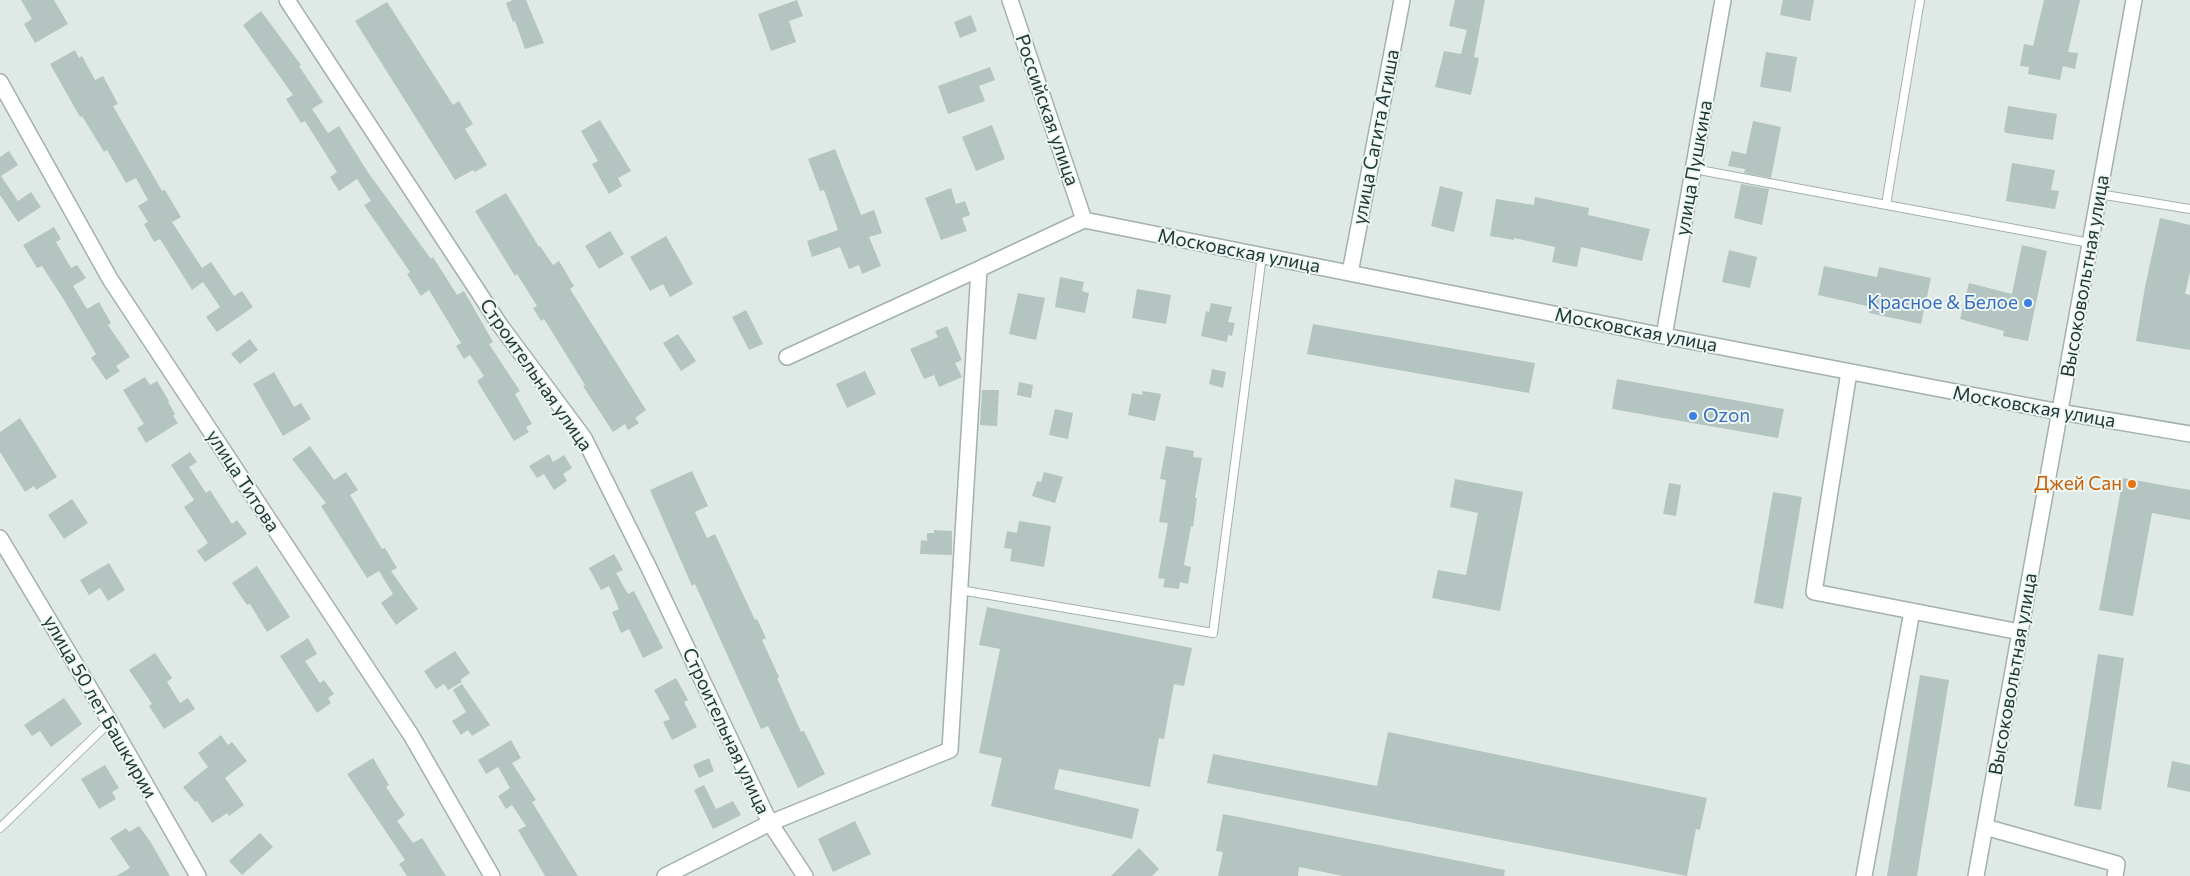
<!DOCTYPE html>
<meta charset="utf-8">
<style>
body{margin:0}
canvas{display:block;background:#dfeae7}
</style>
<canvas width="2190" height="876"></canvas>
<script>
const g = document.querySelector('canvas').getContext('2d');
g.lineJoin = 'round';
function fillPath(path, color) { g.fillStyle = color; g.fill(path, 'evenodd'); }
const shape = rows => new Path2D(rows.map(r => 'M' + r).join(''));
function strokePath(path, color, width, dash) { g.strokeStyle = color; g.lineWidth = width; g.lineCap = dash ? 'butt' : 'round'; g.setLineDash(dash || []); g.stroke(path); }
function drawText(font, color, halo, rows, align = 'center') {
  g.font = font + ' Commissioner,sans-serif'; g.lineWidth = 4; g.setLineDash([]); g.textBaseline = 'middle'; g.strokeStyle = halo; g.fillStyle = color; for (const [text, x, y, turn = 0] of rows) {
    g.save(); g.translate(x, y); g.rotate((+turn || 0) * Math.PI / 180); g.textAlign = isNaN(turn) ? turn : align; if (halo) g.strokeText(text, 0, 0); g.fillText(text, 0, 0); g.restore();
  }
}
fillPath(shape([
 [21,0,54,0,68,24,35,43,24,24,32,19],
 [513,0,526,0,544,43,525,49,515,21,513,22,506,3],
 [797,0,803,16,789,21,796,42,771,51,758,14],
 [1455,0,1485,0,1474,57,1479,58,1471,95,1435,87,1444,51,1461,54,1467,30,1449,26],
 [1783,0,1814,0,1810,21,1780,15],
 [2044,0,2080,0,2068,52,2078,53,2075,69,2063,66,2060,80,2028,74,2029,67,2020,66,2024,44,2033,46],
 [387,2,453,105,459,101,473,124,465,129,487,165,475,172,473,170,455,180,355,21],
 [261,11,301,65,299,66,323,102,312,109,328,133,339,126,367,171,431,259,433,257,457,295,464,291,493,342,489,344,520,391,515,394,532,424,526,427,529,432,514,441,477,381,484,376,470,355,464,359,456,346,461,343,429,290,421,296,407,274,410,272,364,205,371,201,357,179,339,191,330,177,337,172,305,121,301,123,286,99,293,95,243,25],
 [971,15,977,31,960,38,954,22],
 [75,50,79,58,82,56,95,80,103,76,118,104,113,106,162,191,165,190,181,217,172,222,202,268,211,262,234,296,242,291,253,307,217,332,206,317,220,307,203,282,192,290,160,239,154,242,144,224,148,222,138,206,148,200,136,178,126,183,107,150,104,152,82,116,80,117,50,64],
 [1766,52,1797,57,1791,92,1760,87],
 [990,67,995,80,979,86,985,101,948,114,938,86],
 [2008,106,2057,114,2053,140,2006,133,2004,131],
 [600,120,631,171,618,178,622,186,609,194,592,164,598,161,581,131],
 [1753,121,1781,127,1771,178,1744,173,1745,169,1728,166,1732,151,1746,154],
 [992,125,1005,159,976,171,962,137],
 [835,149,861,215,874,210,882,233,869,237,881,266,862,274,859,265,849,269,840,247,812,257,807,241,838,230,824,190,820,191,808,159],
 [9,151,18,165,1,176,18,201,31,192,41,207,18,222,0,195,0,157],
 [2012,163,2055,170,2051,190,2059,191,2055,209,2006,201],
 [1741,184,1769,189,1762,225,1734,218],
 [1440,186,1463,192,1454,232,1431,226],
 [951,188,956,204,965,201,970,215,962,218,967,231,941,240,925,198],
 [506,193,539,247,540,246,553,265,559,261,574,286,570,289,646,410,635,418,639,423,628,430,625,424,613,432,583,386,585,385,544,319,541,321,533,308,537,306,517,274,515,276,475,211],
 [1535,197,1589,208,1588,215,1650,229,1642,261,1581,247,1577,267,1552,262,1555,247,1514,238,1514,240,1490,236,1496,199,1534,205],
 [2160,218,2190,225,2190,272,2185,294,2190,295,2190,350,2136,341,2145,287],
 [54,227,61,239,56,242,71,268,77,265,86,278,73,286,87,309,99,302,111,323,108,325,130,357,116,366,120,371,106,380,91,358,96,354,64,300,42,266,37,268,23,245],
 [610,231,624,254,599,269,585,246],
 [666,236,693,284,670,297,663,284,650,291,630,257],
 [2022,245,2047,251,2028,341,2003,336,2004,331,1960,319,1969,283,2012,294],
 [1729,250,1757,257,1750,288,1722,282],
 [1824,266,1877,277,1879,267,1931,278,1921,324,1869,313,1871,307,1818,295],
 [1060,277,1084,282,1082,291,1089,293,1085,313,1055,307],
 [1137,289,1171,295,1166,324,1132,318],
 [1018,293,1045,298,1036,340,1009,334],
 [1211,303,1232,307,1228,322,1235,323,1232,336,1228,335,1227,342,1201,336,1206,311,1209,312],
 [746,310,763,344,749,350,732,317],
 [1313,324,1535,363,1529,393,1307,354],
 [947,326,962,360,955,363,962,377,939,387,934,375,924,379,910,349,938,337,935,331],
 [678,334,696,361,681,371,663,343],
 [250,339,258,350,240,364,231,354],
 [1212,369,1226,372,1223,388,1209,384],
 [865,371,876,394,847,408,836,384],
 [274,372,294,407,301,403,311,419,283,436,253,384],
 [145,377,150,385,157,381,169,401,168,402,175,414,173,416,178,423,146,443,137,428,144,424,123,390],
 [1617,379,1784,409,1778,438,1612,409],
 [1019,382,1033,385,1031,398,1017,395],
 [982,390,999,390,997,426,980,425],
 [1143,391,1161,394,1155,421,1128,415,1132,393,1142,395],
 [1055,409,1073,413,1068,439,1049,435],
 [20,418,57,477,36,490,34,486,25,492,0,452,0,432],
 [310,446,334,480,346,472,358,490,350,495,382,549,385,548,397,568,391,571,418,609,396,625,381,603,393,594,379,571,367,578,321,506,326,503,292,459],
 [1166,446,1194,451,1193,457,1202,458,1195,498,1197,498,1193,527,1191,526,1184,565,1191,567,1188,584,1180,582,1179,589,1163,587,1165,579,1158,578,1168,523,1159,522,1166,480,1160,479],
 [190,452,197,462,189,467,206,493,210,490,232,524,237,520,247,534,205,562,197,551,208,543,184,507,194,500,171,465],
 [549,454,553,462,564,455,572,468,563,474,567,481,554,490,544,474,537,478,529,466],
 [692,471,708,506,695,512,707,538,715,534,755,620,757,619,766,638,762,640,779,677,777,678,801,732,804,731,825,774,798,788,768,726,761,729,695,584,692,586,650,490],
 [1044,472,1063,477,1055,503,1032,496,1037,481,1041,482],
 [2123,478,2190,490,2190,520,2152,513,2133,616,2099,610],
 [1455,479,1523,492,1500,611,1432,598,1438,570,1466,575,1478,513,1450,507],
 [1669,483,1681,485,1676,516,1663,514],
 [1773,492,1802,497,1783,609,1754,603],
 [72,499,88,523,64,539,48,515],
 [1019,521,1051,526,1044,567,1010,561,1012,549,1004,548,1007,531,1017,533],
 [934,530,952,531,952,555,920,554,921,540,927,541,927,533,934,533],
 [614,554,623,570,616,573,628,594,634,591,663,648,643,658,629,629,621,633,612,612,619,609,609,586,601,590,589,568],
 [109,563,125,590,108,601,100,588,89,595,80,580],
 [257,566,290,617,267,632,250,604,247,605,232,583],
 [987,607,1192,648,1184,686,1174,684,1164,739,1159,738,1150,787,1059,769,1054,789,1139,809,1132,839,991,806,1002,758,979,753,1000,649,979,645],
 [308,638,317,654,305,661,320,683,324,680,334,694,328,698,331,703,317,713,280,656],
 [455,651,470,673,460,680,462,682,448,690,444,684,436,689,424,671],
 [155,653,172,678,167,682,180,703,188,698,195,709,164,729,149,706,152,704,129,670],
 [2098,654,2124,658,2101,810,2074,806],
 [1920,675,1949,680,1917,876,1887,876],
 [676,678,688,700,684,702,697,727,672,740,663,722,670,719,654,690],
 [462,684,490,725,472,736,468,730,461,735,452,721,466,712,453,690],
 [64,698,82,724,51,747,40,731,32,736,24,725],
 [1388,732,1707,798,1700,830,1696,829,1687,876,1207,783,1213,754,1377,786],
 [221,735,228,745,232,742,247,761,225,778,244,805,229,816,227,813,212,823,197,801,195,802,183,787,208,767,198,753],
 [511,740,521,758,512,763,536,800,532,802,578,876,545,876,518,830,526,826,512,805,506,809,498,796,510,788,498,767,486,774,478,760],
 [373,758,389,785,386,787,405,815,397,821,413,843,422,838,446,876,407,876,399,864,405,860,347,774],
 [709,758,714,771,699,778,693,765],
 [2172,761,2190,765,2190,792,2167,787],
 [105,765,119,788,112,792,116,799,99,809,81,779],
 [704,785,716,809,733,801,741,815,713,829,694,790],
 [1223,814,1505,870,1504,876,1343,876,1299,867,1298,876,1218,876,1223,852,1216,851],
 [855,821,871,854,833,872,818,839],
 [139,826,150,841,170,876,116,876,130,868,110,838,126,828,129,832],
 [260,833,273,847,242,875,229,861],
 [1139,848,1159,869,1152,876,1111,876]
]), '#b4c4c0');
const service = shape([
 [1694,169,2090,243],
 [2099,194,2190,209],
 [1886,205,1920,0],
 [960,590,1213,633,1262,255],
 [0,828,110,722]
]);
const minor = shape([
 [287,0,500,325,584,438,648,566,770,823,805,876],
 [1010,0,1084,220],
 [0,82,110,279,411,735,492,876],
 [1084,220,1664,336,2060,412,2190,434],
 [1350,273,1402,0],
 [1664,336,1723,0],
 [787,357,979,269],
 [1849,372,1814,592,2020,632],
 [0,538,110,722,198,876],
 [1985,827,2117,864,2115,876],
 [665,876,770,823,950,750,979,269,1084,220],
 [1864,876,1912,611],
 [1976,876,2134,0]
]);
strokePath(service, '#a2b1ae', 10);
strokePath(minor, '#a2b1ae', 18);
strokePath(service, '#fff', 8);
strokePath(minor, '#fff', 15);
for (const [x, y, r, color] of [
 [2028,303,5,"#3f7fe0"],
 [1693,416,5,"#3f7fe0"],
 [2132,484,5,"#e8710a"]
]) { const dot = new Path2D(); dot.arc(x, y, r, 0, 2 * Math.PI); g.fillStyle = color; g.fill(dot); strokePath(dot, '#eff7f4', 2); }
drawText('19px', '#203936', '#eff7f4', [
 ["Российская улица",1047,110,71],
 ["улица Сагита Агиша",1376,137,-79],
 ["улица Пушкина",1694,168,-80],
 ["Московская улица",1239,251,11],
 ["Высоковольтная улица",2085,276,-80],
 ["Московская улица",1636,330,11],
 ["Строительная улица",536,375,55],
 ["Московская улица",2034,407,10],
 ["улица Титова",243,481,57],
 ["Высоковольтная улица",2013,674,-80],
 ["улица 50 лет Башкирии",100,707,60],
 ["Строительная улица",726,731,65]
]);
drawText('19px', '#366cbe', '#eff7f4', [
 ["Красное & Белое",2018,303],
 ["Ozon",1703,416,"left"]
], 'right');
drawText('19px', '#c56008', '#eff7f4', [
 ["Джей Сан",2122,484]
], 'right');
</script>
